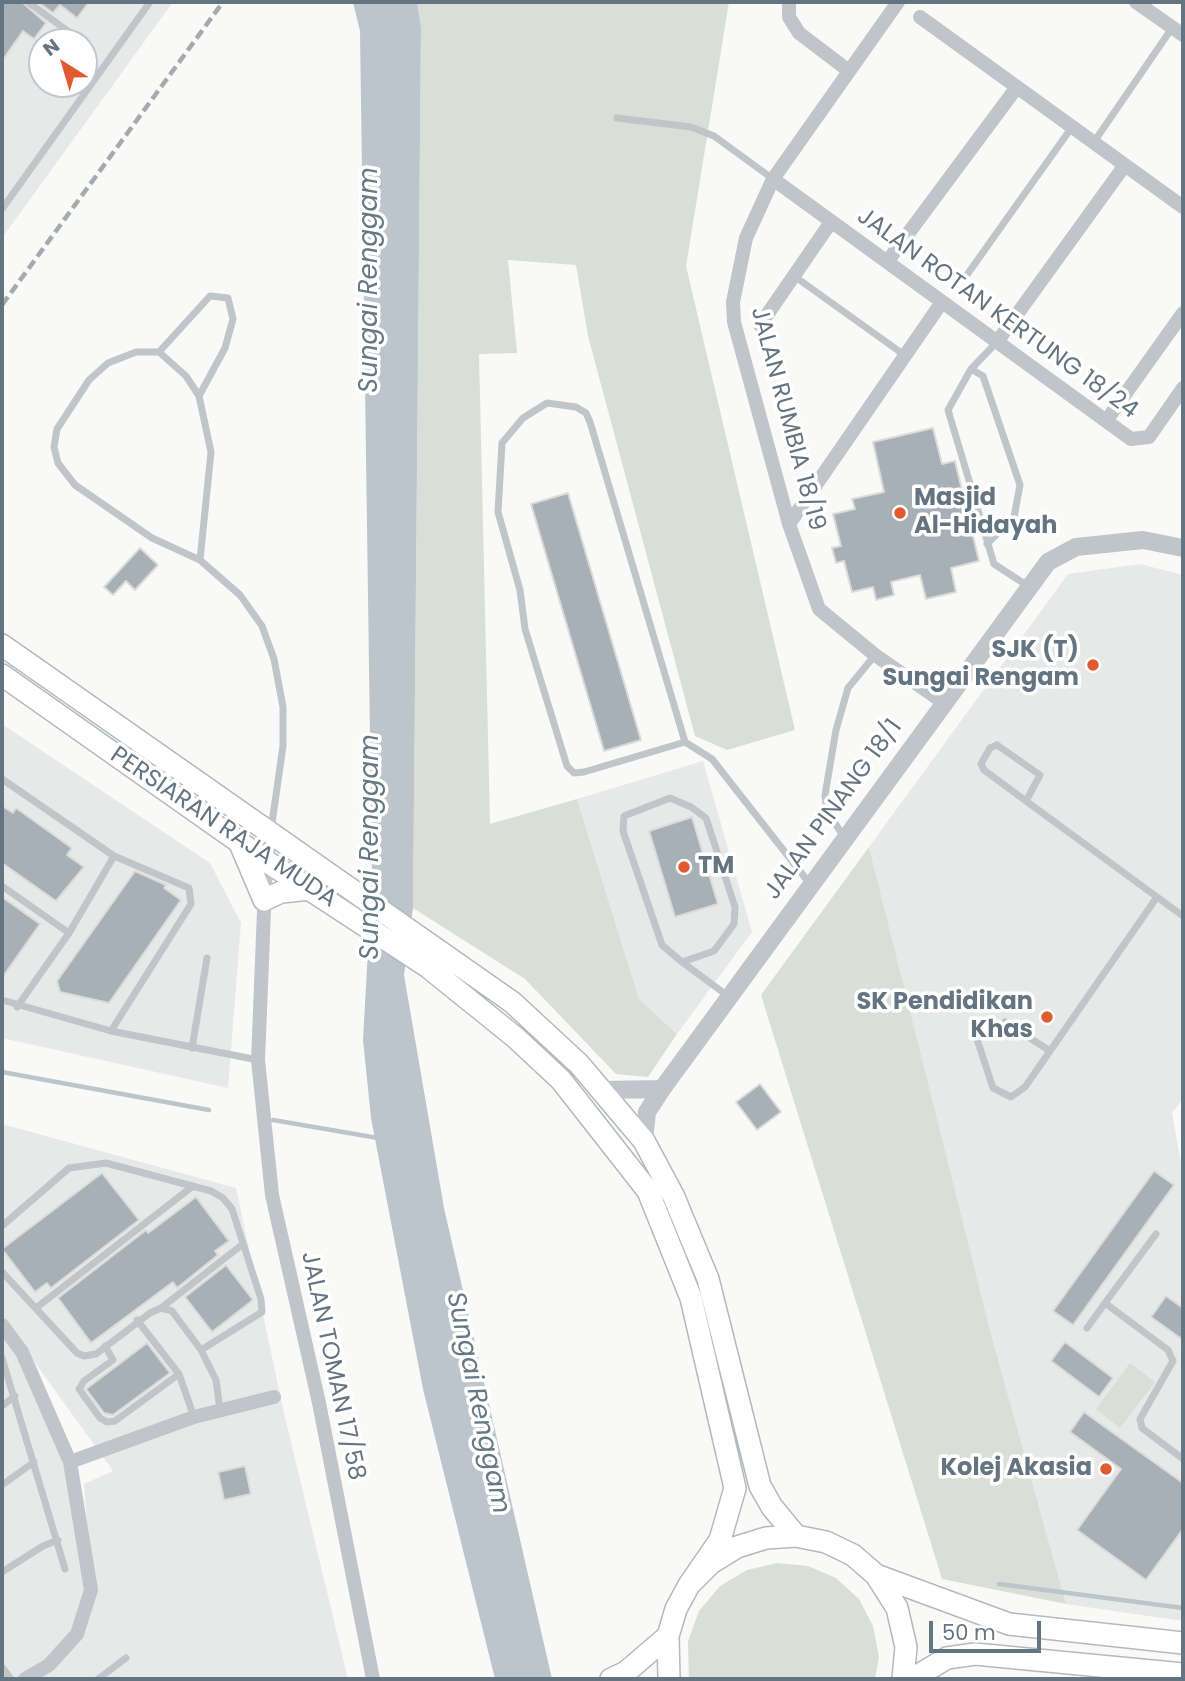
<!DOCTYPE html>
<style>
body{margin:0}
#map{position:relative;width:1185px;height:1681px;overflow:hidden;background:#f9f9f7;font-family:Poppins,sans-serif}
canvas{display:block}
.frame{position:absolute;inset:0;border:4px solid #657481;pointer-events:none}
.north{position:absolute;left:28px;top:28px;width:70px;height:70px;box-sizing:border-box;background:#fff;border:2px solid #c1c7cd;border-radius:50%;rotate:323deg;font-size:19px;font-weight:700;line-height:28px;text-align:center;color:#657481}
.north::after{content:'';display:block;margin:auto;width:24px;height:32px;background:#e05c30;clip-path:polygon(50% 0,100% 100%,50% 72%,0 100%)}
.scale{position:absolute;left:929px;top:1621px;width:112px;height:32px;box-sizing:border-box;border:4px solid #657481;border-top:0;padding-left:9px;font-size:21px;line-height:24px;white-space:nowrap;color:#657481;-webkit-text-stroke:5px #fff;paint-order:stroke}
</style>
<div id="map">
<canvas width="1185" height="1681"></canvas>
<div class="frame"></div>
<div class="north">N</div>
<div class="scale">50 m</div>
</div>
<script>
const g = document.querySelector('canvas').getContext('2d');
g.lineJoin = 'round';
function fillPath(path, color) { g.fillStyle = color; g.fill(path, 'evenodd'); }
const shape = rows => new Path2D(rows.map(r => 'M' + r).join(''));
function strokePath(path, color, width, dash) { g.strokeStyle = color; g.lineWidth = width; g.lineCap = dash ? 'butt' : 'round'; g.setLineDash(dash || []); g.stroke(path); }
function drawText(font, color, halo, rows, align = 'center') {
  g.font = font + ' Poppins,sans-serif'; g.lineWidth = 7; g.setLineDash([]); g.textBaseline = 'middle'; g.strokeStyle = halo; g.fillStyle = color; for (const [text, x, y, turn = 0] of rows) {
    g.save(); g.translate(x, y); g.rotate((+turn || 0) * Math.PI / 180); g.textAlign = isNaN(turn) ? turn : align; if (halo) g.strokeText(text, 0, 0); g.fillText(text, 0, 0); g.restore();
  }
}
fillPath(shape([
 [2,2,173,2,2,238],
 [42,42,84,42,84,84,42,84],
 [1140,564,1183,575,1183,1099,1172,1113,1183,1174,1183,1621,1066,1604,991,1334,869,847,1068,574],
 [2,724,210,863,241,923,228,1088,2,1038],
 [703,761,752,932,677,1034,639,999,577,799],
 [2,1124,236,1188,284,1413,348,1679,2,1679,2,1328,70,1462,91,1578,84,1484,113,1471,28,1353,2,1324]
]), '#e7e8e8');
fillPath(shape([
 [417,2,729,2,686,266,795,730,727,750,695,736,588,336,576,265,508,260,517,353,479,354,490,824,577,799,639,999,677,1034,648,1077,616,1074,525,979,413,908,421,27],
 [869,847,991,1334,1066,1604,942,1579,761,995],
 [1130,1363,1155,1382,1120,1428,1096,1409],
 [777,1563,808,1566,836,1578,859,1599,873,1626,879,1657,875,1679,689,1679,688,1641,699,1611,720,1586,747,1570]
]), '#d9ded6');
fillPath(shape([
 [353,2,417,2,421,27,413,908,404,975,444,1208,552,1679,495,1679,423,1389,371,1118,363,1040,372,879,360,31]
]), '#bbc5cb');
strokePath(shape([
 [2,1072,209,1110],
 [273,1120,378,1138],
 [999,1584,1183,1608]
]), '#bbc5cb', 4.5);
const building = shape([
 [2,2,22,2,46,23,34,39,23,31,2,61,2,2],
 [38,2,89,2,77,18,60,5,53,13,38,2],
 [933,428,942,464,955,461,979,561,951,568,956,592,926,599,920,575,891,582,894,595,876,600,873,587,852,592,844,561,836,563,832,548,841,546,833,514,855,509,852,499,884,492,873,442,933,428],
 [568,493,641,740,604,751,531,504,568,493],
 [140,548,158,565,135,590,126,581,113,595,104,587,140,548],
 [2,806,13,813,16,808,72,848,67,855,84,867,56,901,2,863,2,806],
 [692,817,718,904,675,917,649,831,692,817],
 [135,871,166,885,164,888,181,900,109,1003,60,992,57,981,135,871],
 [2,897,40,924,2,978,2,897],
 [760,1084,781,1112,757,1130,736,1102,760,1084],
 [1154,1171,1174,1185,1073,1325,1053,1311,1154,1171],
 [102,1173,139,1220,51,1288,47,1283,35,1292,2,1249,102,1173],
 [196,1197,229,1241,215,1251,218,1255,177,1288,173,1282,91,1343,58,1298,146,1230,148,1233,196,1197],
 [226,1265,253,1300,212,1332,185,1297,226,1265],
 [1166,1296,1183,1308,1183,1340,1151,1317,1166,1296],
 [1065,1342,1113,1378,1099,1397,1051,1361,1065,1342],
 [147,1343,170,1373,113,1415,104,1413,86,1389,147,1343],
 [1084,1412,1183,1483,1183,1529,1146,1580,1077,1530,1121,1469,1070,1432,1084,1412],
 [245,1466,251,1494,224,1500,218,1472,245,1466]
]);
fillPath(building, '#a7b0b6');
strokePath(building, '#dbdbd9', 2);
const primary = shape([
 [2,645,512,1002,579,1064,644,1141,674,1197,708,1279,760,1486,772,1507,796,1536],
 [2,675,266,861,428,967,516,1038,561,1080,648,1191,691,1298,735,1488,720,1540,689,1585],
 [241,846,264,900,281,892,310,889],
 [876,1575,1009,1624,1183,1643],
 [611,1679,626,1672,668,1636],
 [669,1679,668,1636,676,1609,689,1585,711,1563,737,1547,766,1538,796,1536,826,1542,853,1555,876,1575,897,1608,906,1647,903,1679],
 [912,1679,947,1658,975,1654,1183,1674]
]);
strokePath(primary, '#b4b9bd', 24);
strokePath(shape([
 [28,2,73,35],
 [617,118,691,127,714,136,773,179],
 [1094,142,1172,28],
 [2,209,150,2],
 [794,276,903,354],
 [964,279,1072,127],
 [997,342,971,369,948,410,994,564,1028,586],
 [159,352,210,296,228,298,233,319,225,348,199,396],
 [971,369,983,376,1020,485,1014,517,987,544],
 [200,560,211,452,199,396,186,376,159,352,136,352,108,363,89,380,57,429,54,447,58,463,75,485,152,538,200,560,240,595,262,626,274,659,283,707,283,746,271,830],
 [685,742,590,422,586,413,576,407,547,403,523,418,502,443,498,512,520,590,525,629,567,766,574,773,584,772,685,742,712,759,810,884],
 [997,745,1040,775,1026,801,984,770,981,764,990,748,997,745],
 [2,779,114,856,189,888,191,904,111,1031],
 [1026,801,1183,916],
 [844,837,827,811,825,795,836,730,848,688,875,655],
 [2,886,69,933],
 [682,962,714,951,734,924,735,907,706,818,691,807,670,798,624,816,623,831,662,945,682,962,728,996],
 [2,1000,111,1031,258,1060],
 [17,1007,69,933,114,856],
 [1005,1022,1050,1051],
 [976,1036,993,1088,1011,1097,1025,1087,1157,897],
 [192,1048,207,958],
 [2,1226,69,1168,106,1163,211,1191,223,1198,232,1209,261,1299,262,1312,201,1350],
 [1156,1234,1105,1303,1168,1350,1173,1361,1140,1419,1142,1428,1183,1459],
 [2,1272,77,1353,84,1356,96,1354,150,1313,161,1308,172,1311,201,1350,216,1380,220,1410],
 [36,1308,193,1186],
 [161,1308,243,1244],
 [137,1320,179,1374,194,1417],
 [1087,1328,1105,1303],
 [105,1346,113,1360,84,1381,79,1389,100,1418,107,1422,115,1421,179,1374],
 [2,1358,65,1569],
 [2,1406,15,1396],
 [2,1485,34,1462],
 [2,1572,43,1546,58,1540],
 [2,1667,11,1679],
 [98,1679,126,1658]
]), '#c0c5c9', 7);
strokePath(shape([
 [789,2,789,17,799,33,849,71],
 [898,2,773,179,746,238,733,302,734,322,789,524,819,609,875,655,943,702],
 [1136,2,1183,35],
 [920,17,1183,207],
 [773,179,1131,439,1149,437,1183,388],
 [887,262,1017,87],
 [760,325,831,222],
 [997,342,1125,165],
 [1106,421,1183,313],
 [789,524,942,302],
 [271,831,266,861,258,1060,272,1195,319,1403,373,1679],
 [2,1325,22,1352,70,1462,91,1590,77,1634,49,1665,25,1679],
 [70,1462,194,1417,274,1397]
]), '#c0c5c9', 14);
strokePath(shape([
 [601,1090,662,1089],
 [644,1141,647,1112,662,1089,1048,562,1076,547,1143,540,1183,548]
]), '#c0c5c9', 18);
strokePath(primary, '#fff', 21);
strokePath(shape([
 [2,305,223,2]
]), '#a4aab0', 4.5, [10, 5]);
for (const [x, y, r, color] of [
 [900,513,7,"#e05c30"],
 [1093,665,7,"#e05c30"],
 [684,867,7,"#e05c30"],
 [1047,1017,7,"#e05c30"],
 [1106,1469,7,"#e05c30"]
]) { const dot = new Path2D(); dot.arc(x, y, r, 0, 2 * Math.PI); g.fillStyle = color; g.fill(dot); strokePath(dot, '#fff', 2.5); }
drawText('24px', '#657481', '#fff', [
 ["JALAN ROTAN KERTUNG 18/24",997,314,36],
 ["JALAN RUMBIA 18/19",787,419,75],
 ["JALAN PINANG 18/1",834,810,-54],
 ["PERSIARAN RAJA MUDA",223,828,34],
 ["JALAN TOMAN 17/58",332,1366,78]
]);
drawText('bold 24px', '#657481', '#fff', [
 ["Masjid",914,499,"left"],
 ["Al-Hidayah",914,527,"left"],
 ["SJK (T)",1079,651],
 ["Sungai Rengam",1079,679],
 ["TM",698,867,"left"],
 ["SK Pendidikan",1033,1003],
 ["Khas",1033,1031],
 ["Kolej Akasia",1092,1469]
], 'right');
drawText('italic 26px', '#647982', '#fff', [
 ["Sungai Renggam",370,280,-90],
 ["Sungai Renggam",371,847,-90],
 ["Sungai Renggam",477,1403,78]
]);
</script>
